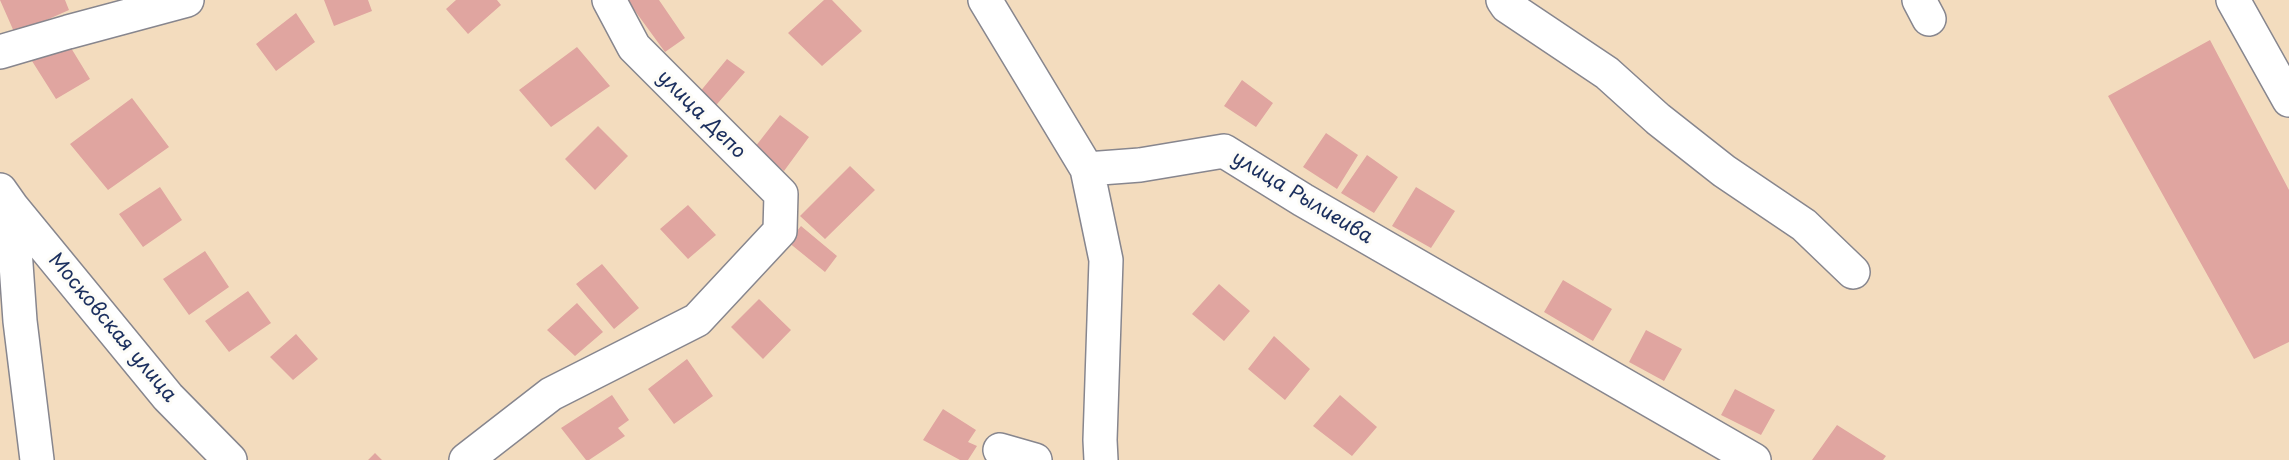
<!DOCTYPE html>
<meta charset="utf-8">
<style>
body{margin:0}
canvas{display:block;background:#f3dcbe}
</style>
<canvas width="2289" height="460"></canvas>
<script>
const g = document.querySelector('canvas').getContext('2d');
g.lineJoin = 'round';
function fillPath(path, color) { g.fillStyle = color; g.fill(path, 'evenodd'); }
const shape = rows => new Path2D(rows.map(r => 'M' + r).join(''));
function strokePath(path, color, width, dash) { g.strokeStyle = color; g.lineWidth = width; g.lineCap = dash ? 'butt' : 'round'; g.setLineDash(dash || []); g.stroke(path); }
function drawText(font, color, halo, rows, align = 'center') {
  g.font = font + ' "Playpen Sans",sans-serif'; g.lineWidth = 6; g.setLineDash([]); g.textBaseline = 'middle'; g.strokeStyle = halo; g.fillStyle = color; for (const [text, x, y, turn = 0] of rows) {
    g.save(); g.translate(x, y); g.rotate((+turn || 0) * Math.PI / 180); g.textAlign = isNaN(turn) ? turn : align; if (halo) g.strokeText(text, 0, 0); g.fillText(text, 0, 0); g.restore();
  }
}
fillPath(shape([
 [0,0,65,0,69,10,15,34],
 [324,0,368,0,372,11,334,26],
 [456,0,497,0,501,5,468,34,446,9],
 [627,0,659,0,685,38,665,52],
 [824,0,832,0,862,31,822,66,788,33],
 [296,13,315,42,276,71,256,44],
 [2210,40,2289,190,2289,342,2254,359,2108,96],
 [68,43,90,79,56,99,32,61],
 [577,47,610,86,551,127,519,90],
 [727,59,745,72,711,111,694,99],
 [1242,80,1273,103,1256,127,1224,106],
 [132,98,169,147,108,190,70,144],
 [780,115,809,137,784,171,755,147],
 [598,126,628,156,595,190,565,159],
 [1326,133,1358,155,1337,189,1303,167],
 [1367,155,1398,177,1374,213,1341,193],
 [850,166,875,190,825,239,800,216],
 [160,187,182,220,143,247,119,214],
 [1416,187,1455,211,1431,248,1392,226],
 [688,205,716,235,688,259,660,229],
 [801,226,837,256,825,272,788,242],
 [205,251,229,287,189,315,163,279],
 [602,264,639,308,614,329,576,284],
 [1563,280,1612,309,1593,341,1544,312],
 [1219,284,1250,311,1224,341,1192,314],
 [248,291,271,323,229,352,205,321],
 [759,299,791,330,763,359,731,327],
 [577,303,603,332,575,356,547,330],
 [1646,330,1682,349,1664,381,1629,362],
 [296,334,318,359,293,380,270,357],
 [1274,336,1310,369,1285,400,1248,369],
 [687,359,713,396,674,424,648,389],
 [1735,389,1775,410,1761,435,1721,415],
 [612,395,629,420,618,428,625,436,589,460,586,460,561,428],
 [1340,395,1377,427,1352,456,1313,426],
 [943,409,976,430,968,442,977,446,968,460,960,460,923,440],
 [1837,425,1886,456,1883,460,1812,460],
 [375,453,382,460,368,460]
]), '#e0a5a0');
const minor = shape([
 [985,0,1087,169],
 [1503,0,1507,6,1607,73,1658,119,1724,171,1804,225,1853,272],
 [1919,0,1929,19],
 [2233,0,2289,100],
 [0,52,68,32,187,0],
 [0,190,12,207,168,397,230,460],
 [12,207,20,321,37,460],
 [1000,450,1035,460],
 [466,460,551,394,697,320,780,231,781,194,634,47,609,0],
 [1101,460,1100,440,1106,260,1087,169,1140,165,1224,151,1303,200,1754,460]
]);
strokePath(minor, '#87868e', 36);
strokePath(minor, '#fff', 33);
drawText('20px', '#1b2f5e', '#fdfcf7', [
 ["улица Депо",701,115,45],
 ["улица Рылиеива",1302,198,31],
 ["Московская улица",112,328,50]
]);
</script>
